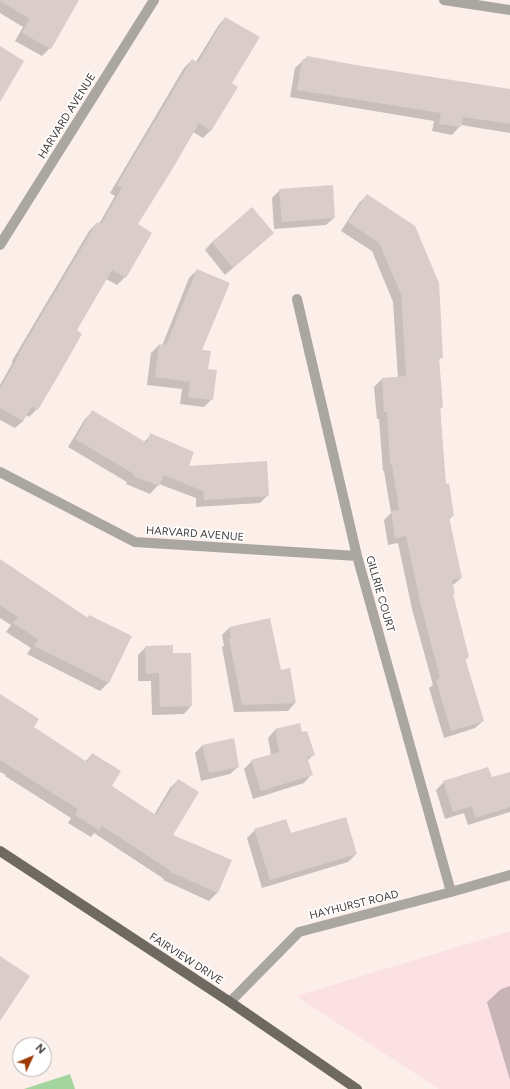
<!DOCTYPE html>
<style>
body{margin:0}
#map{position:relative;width:510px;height:1089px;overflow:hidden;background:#fceee8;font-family:Figtree,sans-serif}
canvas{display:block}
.north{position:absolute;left:12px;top:1037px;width:40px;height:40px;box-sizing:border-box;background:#fff;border:1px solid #b3b1b0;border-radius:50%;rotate:46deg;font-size:11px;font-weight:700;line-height:16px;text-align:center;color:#403b39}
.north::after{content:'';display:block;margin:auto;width:14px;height:18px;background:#9d3a04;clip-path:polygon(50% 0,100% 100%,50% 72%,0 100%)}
</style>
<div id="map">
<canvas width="510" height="1089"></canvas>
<div class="north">N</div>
</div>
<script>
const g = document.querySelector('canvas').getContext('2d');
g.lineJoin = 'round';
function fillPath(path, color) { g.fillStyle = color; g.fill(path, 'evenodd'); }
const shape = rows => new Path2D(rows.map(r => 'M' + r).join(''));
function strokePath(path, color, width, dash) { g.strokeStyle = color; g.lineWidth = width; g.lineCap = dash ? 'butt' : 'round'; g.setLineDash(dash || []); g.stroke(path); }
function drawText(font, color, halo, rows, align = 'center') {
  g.font = font + ' Figtree,sans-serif'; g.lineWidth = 3.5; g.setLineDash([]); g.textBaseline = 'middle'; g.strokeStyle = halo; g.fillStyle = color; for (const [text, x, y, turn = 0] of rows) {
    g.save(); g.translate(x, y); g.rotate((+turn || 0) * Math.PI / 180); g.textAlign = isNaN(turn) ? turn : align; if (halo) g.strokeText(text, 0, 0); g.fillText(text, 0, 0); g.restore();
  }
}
fillPath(shape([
 [510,931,510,1089,439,1089,296,996]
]), '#fbe0e4');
fillPath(shape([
 [70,1074,75,1089,24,1089]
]), '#a4d59e');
fillPath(shape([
 [0,0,78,0,50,48,42,56,15,41,23,27,0,13],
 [225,18,231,84,211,130,203,138,193,132,136,225,125,277,117,285,106,279,75,331,37,409,29,417,26,415,23,421,15,428,0,420,0,385,13,362,12,361,89,231,97,223,99,224,115,196,110,193,184,68,192,60,196,62,218,26],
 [307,57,510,91,510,133,461,125,452,135,432,131,434,121,290,97,295,68],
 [280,190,334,218,326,225,274,229,272,198],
 [367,195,442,357,438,361,442,407,440,409,445,485,453,515,449,520,461,578,452,586,454,593,452,595,468,657,465,660,483,721,475,728,444,738,429,688,433,685,412,609,398,543,388,545,384,520,391,513,384,471,383,471,379,419,377,419,374,387,382,379,398,378,393,302,372,251,341,231,359,203],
 [273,233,225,275,205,250,212,242],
 [197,270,201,350,207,370,212,399,204,407,180,404,182,389,147,385,151,353,159,345,162,346,189,278],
 [92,412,144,442,151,435,187,467,268,495,260,503,196,507,196,498,159,484,150,494,126,484,127,482,68,447,85,419],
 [0,561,87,618,90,616,131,636,108,683,100,691,27,654,31,648,6,632,11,625,0,618],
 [229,628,281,671,295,703,288,711,234,712,222,647,224,646,222,635],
 [146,647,173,654,191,706,184,714,152,715,151,681,138,681,138,655],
 [0,695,32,728,85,762,92,754,111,786,154,815,170,788,178,780,171,835,231,861,217,893,209,901,163,880,164,879,94,833,91,837,68,823,71,818,5,776,6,775,0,772],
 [275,730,313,755,307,761,311,775,304,783,253,799,244,769,252,761,271,755,268,738],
 [203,745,238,767,230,774,201,781,195,753],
 [510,773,510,812,468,825,464,813,445,819,436,790,444,782,491,779],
 [255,830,290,835,356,854,348,862,262,888,247,838],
 [510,986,510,1080,487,1002,501,989]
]), '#0003');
fillPath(shape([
 [0,0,79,0,51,49,22,33,30,19,0,1],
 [225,17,260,37,232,83,238,87,211,131,199,123,173,168,138,224,152,233,126,278,112,270,77,330,82,334,58,376,38,410,32,406,23,421,0,408,0,389,20,353,19,353,97,222,101,224,122,188,117,185,192,59,198,63],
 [0,46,24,61,0,102],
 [307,56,355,65,510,89,510,124,463,117,461,127,439,124,441,113,297,90,302,59,306,60],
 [333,185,335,218,282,222,279,189],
 [367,194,415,226,439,283,443,358,439,358,443,407,440,407,446,484,449,483,454,516,449,517,462,578,452,580,455,594,453,594,469,657,465,658,484,721,451,731,436,680,440,678,420,601,406,536,395,538,391,511,399,510,392,464,390,464,387,412,384,412,382,378,406,376,401,294,379,243,348,222],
 [252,207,274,233,233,268,212,242],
 [197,269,230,283,202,350,211,351,208,369,217,370,213,400,188,397,190,382,155,377,159,344,166,345],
 [92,410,147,443,150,433,194,452,189,466,267,461,269,496,204,500,203,491,164,475,159,486,133,476,134,474,75,439],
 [0,559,88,618,89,615,132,636,109,683,34,646,38,639,13,623,18,617,0,605],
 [270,618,281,670,290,668,296,703,242,705,229,639,231,638,229,627],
 [173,645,173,653,191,653,192,706,160,707,159,673,146,674,145,646],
 [0,694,39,719,34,727,87,762,92,753,121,771,112,786,156,815,178,779,199,792,173,835,232,860,218,893,170,872,171,871,102,826,99,830,75,815,78,809,0,760],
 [300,723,302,732,307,731,315,755,307,757,313,775,261,791,251,760,279,752,275,729],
 [234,738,239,767,209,773,202,745],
 [488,767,492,777,510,772,510,807,475,818,472,806,453,812,443,781],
 [346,817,357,854,270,880,254,829,286,819,291,833],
 [0,956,30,976,0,1021]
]), '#daccc8');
strokePath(shape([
 [444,0,510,10],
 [0,245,154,0],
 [297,299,357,556,451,892],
 [0,472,135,542,357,556],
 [230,1002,299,932,451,892,510,875]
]), '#aaa7a2', 10);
strokePath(shape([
 [0,851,230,1002,357,1089]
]), '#6e6a61', 10);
drawText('11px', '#403b39', '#fff', [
 ["HARVARD AVENUE",67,116,-58],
 ["HARVARD AVENUE",195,534,4],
 ["GILLRIE COURT",380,594,74],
 ["HAYHURST ROAD",354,905,-14],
 ["FAIRVIEW DRIVE",186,959,33]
]);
</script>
